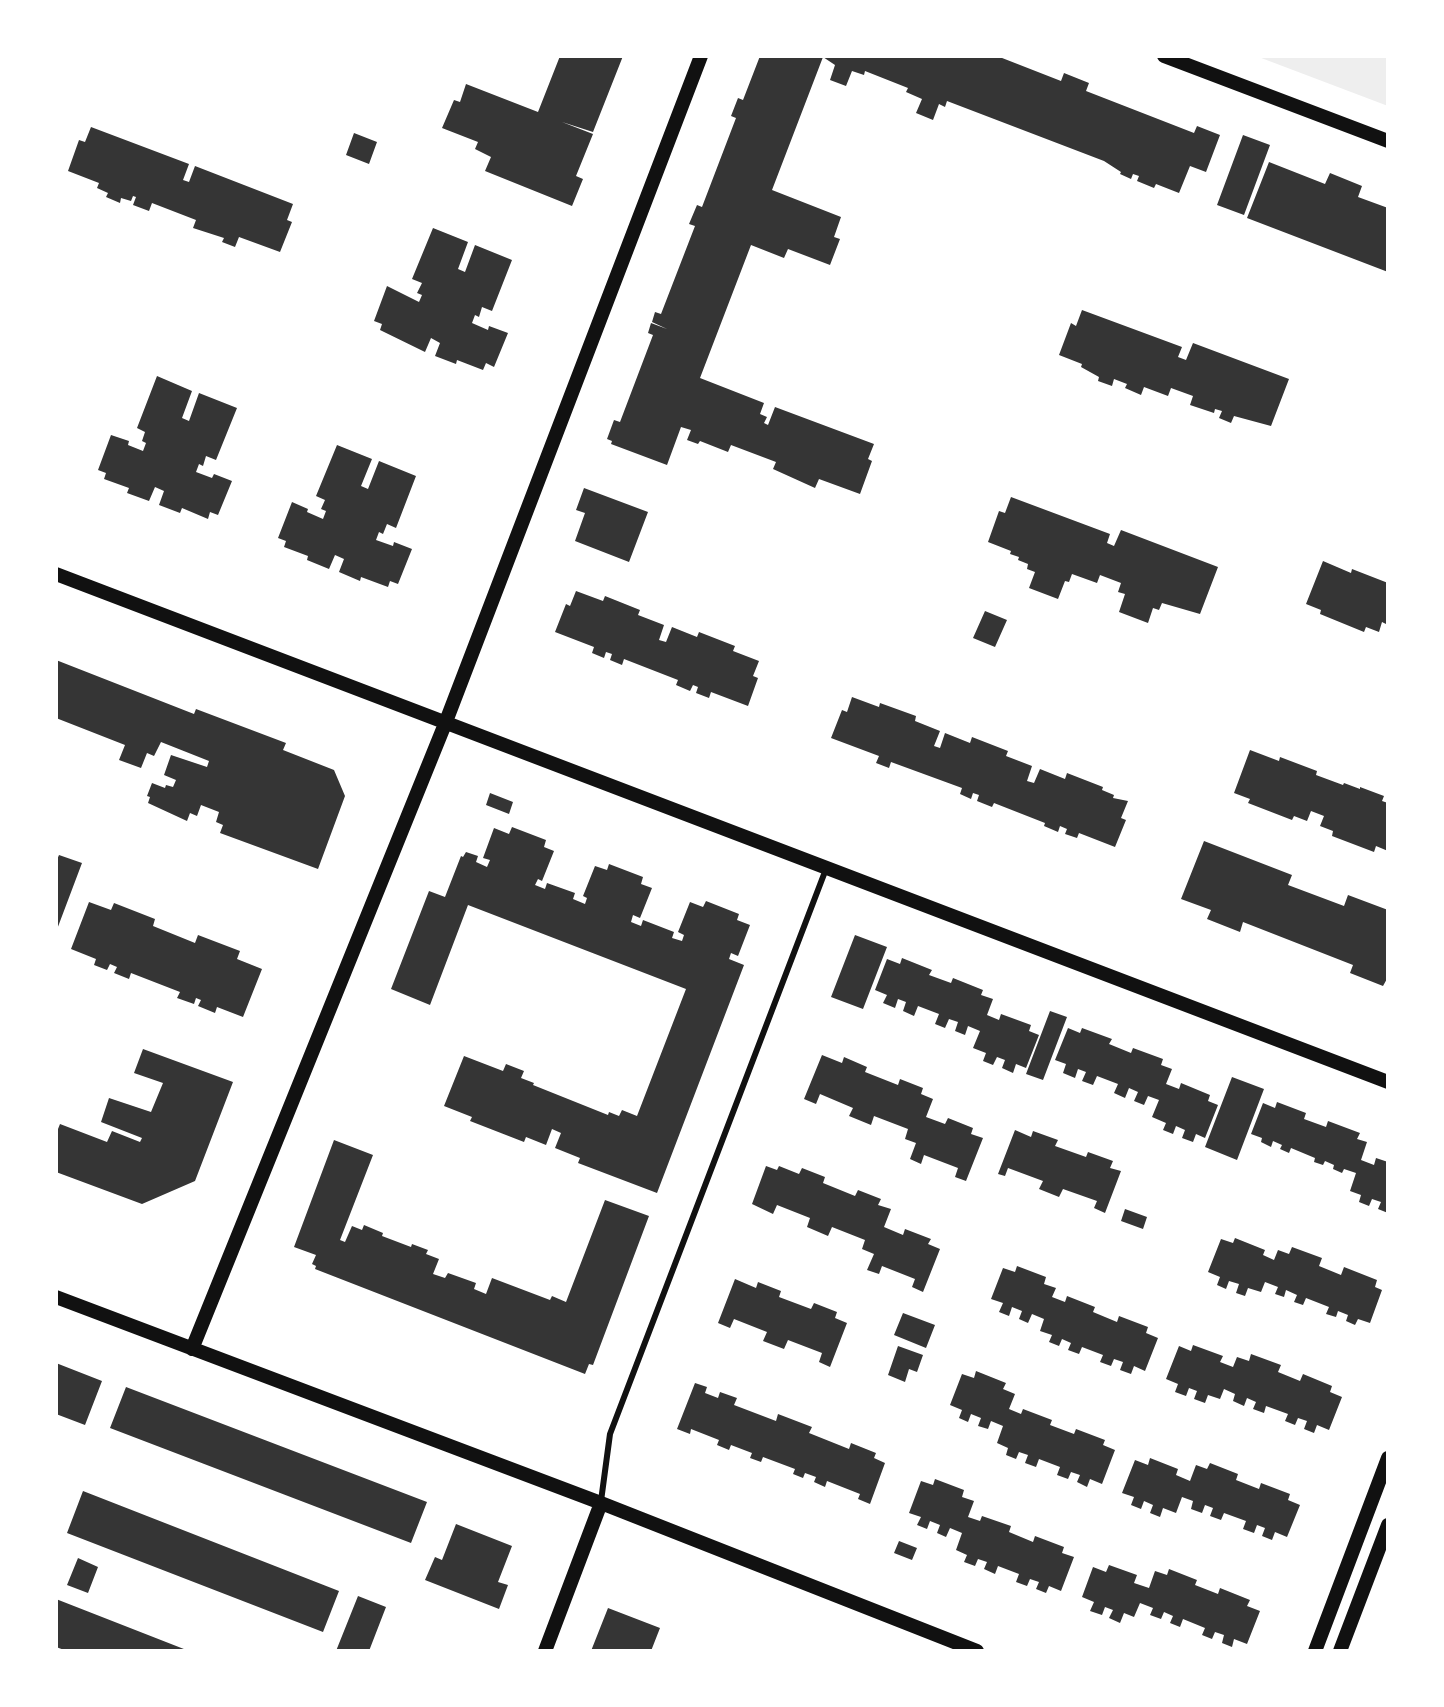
<!DOCTYPE html>
<style>
body{margin:0}
#map{position:relative;width:1444px;height:1707px;overflow:hidden;background:#fff;font-family:"Public Sans",sans-serif}
canvas{display:block}
.frame{position:absolute;inset:0;border:58px solid #fff;pointer-events:none}
</style>
<div id="map">
<canvas width="1444" height="1707"></canvas>
<div class="frame"></div>
</div>
<script>
const g = document.querySelector('canvas').getContext('2d');
g.lineJoin = 'round';
function fillPath(path, color) { g.fillStyle = color; g.fill(path, 'evenodd'); }
const shape = rows => new Path2D(rows.map(r => 'M' + r).join(''));
function strokePath(path, color, width, dash) { g.strokeStyle = color; g.lineWidth = width; g.lineCap = dash ? 'butt' : 'round'; g.setLineDash(dash || []); g.stroke(path); }
fillPath(shape([
 [1256,56,1388,56,1388,106]
]), '#eee');
fillPath(shape([
 [560,56,623,56,593,132,562,122,593,134,576,176,583,179,572,206,485,171,491,157,475,149,478,142,442,128,454,100,460,102,466,84,538,112],
 [760,56,997,56,1061,81,1064,73,1089,83,1086,91,1194,133,1197,126,1220,135,1206,172,1190,166,1179,193,1156,184,1154,188,1137,181,1139,176,1133,174,1131,179,1120,174,1121,172,1104,161,947,101,945,107,939,104,933,120,916,113,922,99,906,92,908,88,865,71,864,75,852,71,846,86,830,80,835,65,823,57,772,190,841,217,834,237,840,239,830,265,788,249,784,258,751,245,700,378,764,403,760,414,767,417,764,423,768,425,775,407,874,444,868,459,872,461,860,494,819,479,815,488,773,469,776,462,731,445,728,452,700,441,698,444,687,440,691,430,681,427,667,465,611,444,612,441,607,439,614,420,620,422,653,335,648,333,651,323,667,329,652,322,655,312,661,314,695,226,689,224,697,205,702,207,736,118,731,116,738,98,743,100],
 [91,127,189,164,183,180,189,182,195,166,293,204,287,220,292,222,280,252,239,237,235,247,222,242,224,238,193,228,196,220,152,203,149,211,133,205,136,197,133,196,131,201,121,198,120,203,106,197,108,193,97,188,99,183,68,171,79,140,85,142],
 [354,133,377,142,369,164,346,155],
 [1243,135,1270,145,1244,215,1217,205],
 [1269,162,1325,184,1330,173,1362,186,1358,197,1388,208,1388,272,1247,218],
 [433,228,468,242,458,269,465,272,475,245,512,260,492,311,482,307,479,317,475,315,472,323,488,330,489,326,508,333,494,367,486,363,483,370,457,360,456,364,435,356,440,343,431,338,425,352,380,330,382,324,374,321,387,286,419,302,422,295,417,293,422,283,412,279],
 [1082,310,1182,347,1178,357,1186,360,1193,343,1289,379,1271,426,1234,416,1231,423,1219,418,1222,411,1215,409,1214,413,1190,405,1193,396,1171,388,1168,396,1144,387,1141,395,1125,388,1127,384,1114,379,1112,386,1098,381,1099,377,1081,367,1082,364,1059,355,1071,323,1076,326],
 [157,376,192,391,182,418,189,421,199,393,237,408,216,460,206,456,203,466,199,464,196,472,212,478,214,474,232,481,218,515,210,512,208,519,182,508,180,513,159,505,164,491,155,487,149,501,127,493,129,488,104,479,106,473,98,470,111,435,129,441,128,445,143,451,146,443,142,441,145,432,137,428],
 [337,445,372,459,361,486,368,489,379,461,416,476,396,528,387,524,383,534,379,532,376,540,393,546,394,542,412,549,398,584,390,581,388,587,361,577,360,581,339,572,344,559,335,555,329,569,307,560,308,556,284,547,286,541,278,538,292,502,308,509,307,512,323,519,326,511,321,509,325,500,316,496],
 [584,488,648,512,629,562,575,541,585,513,576,510],
 [1011,497,1110,534,1107,543,1114,546,1121,530,1218,567,1200,614,1162,603,1159,610,1153,608,1148,623,1119,612,1125,594,1118,592,1121,583,1100,575,1097,583,1072,574,1069,582,1065,581,1058,599,1029,588,1035,572,1027,569,1028,564,1018,560,1019,557,1010,554,1011,551,988,542,999,511,1005,513],
 [1323,561,1351,573,1352,569,1388,583,1388,625,1382,622,1379,632,1366,627,1364,632,1320,614,1321,610,1306,604],
 [576,591,603,601,605,596,640,610,638,615,664,625,659,640,666,642,672,627,697,637,699,632,735,646,733,651,759,661,753,676,758,678,748,706,711,692,709,698,696,693,698,687,693,685,690,691,676,685,678,680,624,659,622,665,610,660,612,654,606,652,604,658,592,653,594,647,555,632,566,604,570,606],
 [985,611,1007,620,995,647,973,638],
 [56,660,194,714,196,709,286,743,283,750,334,770,345,796,318,869,220,833,223,825,216,822,219,812,201,805,197,816,190,813,187,821,148,803,150,797,147,796,152,783,165,788,166,785,173,787,176,780,164,775,171,755,207,767,209,761,161,742,154,756,147,753,141,768,119,760,125,745,56,718],
 [852,697,879,707,880,703,916,716,915,721,940,731,934,746,940,748,945,733,970,743,972,737,1008,751,1006,756,1032,766,1027,781,1034,783,1040,769,1065,779,1067,773,1103,787,1102,790,1114,795,1113,798,1128,801,1121,818,1126,820,1115,847,1079,833,1077,838,1065,834,1067,829,1060,826,1058,832,1044,826,1045,823,994,803,992,807,977,801,979,795,973,793,971,799,960,794,962,788,891,762,889,768,876,763,879,756,831,738,842,710,847,712],
 [1250,750,1279,761,1280,757,1317,771,1316,775,1343,785,1344,783,1360,789,1360,787,1384,796,1382,801,1388,803,1388,851,1376,846,1374,852,1332,836,1333,831,1320,826,1324,816,1311,811,1307,821,1294,816,1292,820,1248,803,1250,799,1234,793],
 [490,793,513,802,509,814,486,805],
 [512,827,546,840,544,847,554,851,542,881,538,879,535,885,545,889,547,883,575,893,573,899,585,904,587,898,583,896,595,866,607,870,609,864,643,877,641,884,652,888,640,918,633,915,631,922,641,926,643,920,674,932,672,938,682,941,684,935,678,932,690,902,703,907,706,901,739,914,737,920,750,925,738,956,731,953,729,959,744,965,657,1193,578,1163,580,1158,555,1148,561,1133,552,1129,546,1145,526,1137,524,1142,470,1121,472,1117,444,1106,464,1056,503,1071,506,1064,524,1071,521,1078,534,1083,533,1085,608,1115,609,1112,619,1116,622,1110,637,1116,686,989,468,905,430,1005,391,989,429,891,445,897,461,856,463,857,466,852,478,856,476,862,487,867,490,860,483,858,494,828,509,834],
 [1204,841,1292,875,1288,885,1344,906,1348,895,1388,910,1388,977,1383,986,1350,973,1353,965,1243,922,1240,932,1207,919,1211,910,1181,899],
 [59,855,82,863,56,932,56,862],
 [89,902,111,910,114,903,155,919,153,926,195,943,198,935,240,951,237,959,262,969,243,1017,217,1007,215,1013,198,1006,201,1000,196,998,194,1004,177,998,180,992,131,973,129,979,114,973,117,967,110,964,107,970,94,965,96,959,71,949],
 [855,935,887,947,863,1009,831,997],
 [902,958,932,970,929,975,951,983,953,978,983,990,981,995,993,999,987,1015,999,1020,1001,1014,1031,1025,1029,1031,1039,1035,1026,1068,1016,1064,1013,1073,1002,1068,1005,1060,997,1057,993,1065,983,1061,986,1053,973,1048,980,1031,968,1026,965,1035,955,1031,958,1022,949,1019,945,1028,935,1024,939,1014,918,1006,914,1016,903,1011,906,1002,898,999,895,1008,883,1003,887,995,875,990,887,959,900,964],
 [1050,1011,1067,1017,1043,1080,1026,1074],
 [1068,1028,1080,1033,1082,1028,1112,1039,1109,1044,1131,1053,1133,1048,1163,1059,1161,1065,1172,1069,1166,1084,1179,1089,1181,1083,1210,1095,1208,1101,1218,1105,1205,1138,1196,1134,1193,1142,1182,1138,1185,1130,1176,1126,1173,1134,1163,1130,1166,1123,1152,1117,1159,1100,1148,1096,1144,1105,1134,1101,1138,1092,1129,1088,1125,1098,1114,1093,1118,1084,1097,1076,1093,1085,1082,1081,1086,1072,1078,1069,1075,1078,1063,1073,1066,1064,1055,1060],
 [143,1049,233,1082,195,1181,142,1204,56,1172,56,1129,58,1129,60,1124,107,1142,112,1131,140,1142,142,1138,101,1122,109,1098,151,1112,163,1083,134,1073],
 [822,1055,842,1063,844,1057,867,1067,865,1072,898,1085,900,1079,923,1088,921,1094,933,1099,926,1117,945,1124,948,1118,973,1128,971,1134,983,1138,966,1181,955,1177,958,1168,924,1155,921,1164,910,1159,916,1143,905,1139,908,1129,874,1116,871,1125,849,1116,853,1108,820,1094,816,1104,804,1099],
 [1232,1077,1264,1089,1237,1160,1205,1147],
 [1277,1102,1306,1113,1304,1119,1326,1127,1328,1121,1360,1133,1357,1139,1367,1142,1361,1160,1374,1165,1376,1158,1388,1162,1388,1213,1378,1209,1381,1202,1372,1199,1369,1206,1359,1202,1361,1195,1350,1191,1356,1173,1344,1169,1342,1173,1333,1169,1334,1165,1325,1161,1323,1165,1314,1162,1315,1158,1291,1148,1289,1153,1280,1149,1282,1145,1273,1141,1271,1147,1261,1142,1262,1138,1251,1134,1263,1103,1275,1108],
 [1015,1130,1031,1137,1033,1131,1058,1140,1055,1146,1086,1157,1088,1152,1113,1161,1110,1168,1121,1171,1105,1213,1094,1208,1097,1201,1063,1189,1059,1197,1039,1189,1043,1181,1008,1168,1005,1176,998,1174],
 [334,1140,373,1155,340,1240,345,1242,352,1226,362,1230,364,1225,383,1233,382,1236,411,1247,412,1244,428,1250,426,1254,439,1259,433,1274,445,1278,448,1273,476,1283,474,1289,486,1294,492,1278,550,1300,552,1296,566,1302,605,1200,649,1216,593,1365,589,1364,585,1374,315,1269,316,1266,312,1264,316,1255,294,1247],
 [766,1166,777,1170,779,1166,799,1174,802,1168,825,1177,823,1183,855,1196,858,1190,881,1199,878,1205,891,1209,884,1227,903,1235,905,1229,931,1239,928,1244,940,1249,923,1292,912,1287,915,1279,882,1266,879,1274,867,1270,874,1254,862,1249,865,1240,832,1227,828,1236,807,1227,810,1218,777,1205,773,1214,752,1204],
 [1125,1209,1147,1217,1143,1229,1121,1221],
 [1235,1238,1265,1250,1263,1255,1274,1260,1278,1250,1289,1254,1292,1247,1322,1258,1319,1266,1341,1275,1344,1267,1377,1280,1375,1287,1382,1290,1370,1323,1358,1319,1355,1325,1346,1321,1348,1315,1338,1311,1336,1317,1326,1314,1329,1307,1306,1298,1303,1305,1294,1302,1297,1295,1286,1290,1284,1297,1275,1294,1278,1287,1265,1282,1261,1292,1248,1288,1245,1296,1236,1293,1239,1284,1229,1281,1226,1289,1217,1285,1220,1277,1208,1272,1221,1239,1233,1243],
 [1017,1266,1046,1277,1044,1284,1056,1288,1052,1297,1065,1302,1067,1296,1095,1307,1093,1312,1117,1322,1119,1316,1148,1327,1146,1333,1158,1338,1145,1371,1134,1366,1131,1374,1120,1370,1123,1362,1114,1359,1111,1366,1100,1362,1103,1355,1082,1347,1079,1354,1068,1350,1071,1343,1062,1339,1059,1346,1049,1342,1052,1335,1040,1331,1044,1319,1032,1314,1028,1323,1019,1319,1022,1311,1012,1307,1009,1316,999,1312,1003,1303,991,1299,1003,1268,1015,1272],
 [735,1279,756,1288,758,1282,781,1291,779,1297,811,1309,814,1303,837,1312,835,1318,847,1323,830,1367,819,1362,822,1353,788,1340,784,1349,763,1341,767,1332,734,1319,730,1328,718,1323],
 [903,1313,935,1325,926,1348,894,1335],
 [1193,1345,1223,1356,1220,1362,1233,1367,1237,1357,1249,1361,1251,1354,1281,1365,1278,1372,1300,1381,1303,1374,1332,1386,1330,1392,1342,1397,1329,1430,1317,1425,1314,1433,1304,1429,1307,1421,1298,1418,1295,1425,1285,1421,1288,1414,1266,1406,1264,1413,1253,1409,1256,1402,1247,1398,1244,1406,1233,1401,1235,1394,1224,1389,1220,1399,1208,1395,1205,1403,1194,1399,1197,1391,1189,1388,1186,1396,1175,1392,1178,1384,1166,1379,1179,1346,1191,1351],
 [898,1346,923,1355,917,1372,909,1369,905,1382,888,1375],
 [56,1363,102,1381,85,1425,56,1414],
 [976,1371,1006,1383,1003,1389,1015,1394,1009,1409,1021,1414,1023,1409,1052,1420,1050,1425,1074,1434,1076,1429,1105,1440,1103,1445,1115,1450,1102,1484,1090,1479,1087,1487,1077,1482,1080,1475,1071,1472,1068,1479,1057,1475,1060,1467,1039,1459,1036,1467,1025,1463,1028,1455,1019,1452,1016,1459,1006,1455,1008,1448,997,1443,1003,1426,991,1421,988,1429,978,1426,981,1418,971,1414,968,1422,959,1418,962,1410,950,1405,962,1374,974,1378],
 [695,1383,707,1387,705,1393,718,1398,720,1392,737,1398,734,1405,776,1421,778,1414,812,1427,809,1433,849,1449,851,1443,876,1453,874,1458,885,1463,870,1504,858,1499,860,1494,827,1481,825,1487,814,1482,816,1477,805,1473,803,1478,793,1474,795,1469,763,1457,761,1462,750,1458,752,1453,731,1445,729,1450,717,1445,719,1440,691,1429,690,1434,677,1429],
 [126,1387,427,1502,411,1543,110,1428],
 [1150,1458,1178,1469,1176,1475,1190,1481,1196,1465,1207,1469,1210,1463,1238,1474,1236,1480,1259,1489,1261,1483,1290,1494,1288,1500,1300,1505,1287,1537,1275,1532,1272,1540,1262,1536,1265,1528,1257,1525,1254,1533,1243,1529,1246,1521,1224,1513,1221,1520,1210,1516,1213,1508,1205,1505,1202,1513,1191,1509,1193,1501,1182,1497,1176,1513,1163,1508,1160,1517,1150,1513,1153,1505,1144,1501,1141,1509,1131,1505,1134,1497,1122,1493,1135,1460,1148,1465],
 [935,1479,964,1490,962,1497,974,1501,968,1517,980,1521,982,1516,1011,1526,1009,1532,1033,1542,1035,1536,1064,1547,1062,1553,1074,1557,1061,1591,1049,1586,1046,1593,1036,1589,1039,1582,1030,1579,1027,1586,1016,1582,1019,1574,998,1566,995,1574,984,1569,987,1562,978,1559,975,1566,964,1562,967,1555,956,1550,962,1533,950,1528,946,1537,937,1533,940,1525,930,1521,927,1529,917,1525,921,1517,909,1513,921,1481,933,1485],
 [83,1491,339,1591,323,1632,67,1533],
 [456,1524,512,1546,498,1582,508,1585,499,1609,425,1580,435,1557,442,1560],
 [899,1541,917,1548,912,1560,894,1553],
 [78,1558,98,1567,88,1593,67,1585],
 [1109,1565,1137,1575,1134,1583,1149,1588,1155,1571,1167,1575,1169,1569,1197,1580,1195,1585,1218,1594,1220,1588,1250,1600,1247,1606,1260,1611,1247,1644,1234,1639,1232,1647,1222,1643,1224,1635,1215,1632,1212,1639,1202,1635,1205,1628,1183,1619,1180,1627,1170,1623,1173,1616,1164,1612,1161,1619,1150,1615,1153,1608,1140,1603,1134,1617,1124,1613,1120,1623,1109,1618,1113,1610,1105,1607,1102,1615,1090,1611,1094,1602,1082,1597,1093,1567,1106,1572],
 [358,1596,386,1607,369,1651,336,1651],
 [56,1599,189,1651,67,1651,56,1647],
 [608,1608,660,1628,651,1651,591,1651]
]), '#353535');
strokePath(shape([
 [601,1501,610,1434,826,869]
]), '#111', 6);
strokePath(shape([
 [1164,56,1388,141],
 [56,574,1388,1082],
 [56,1297,601,1503,977,1651],
 [192,1349,445,724,701,56],
 [545,1651,601,1503],
 [1315,1651,1388,1458],
 [1340,1651,1388,1525]
]), '#111', 14);
</script>
